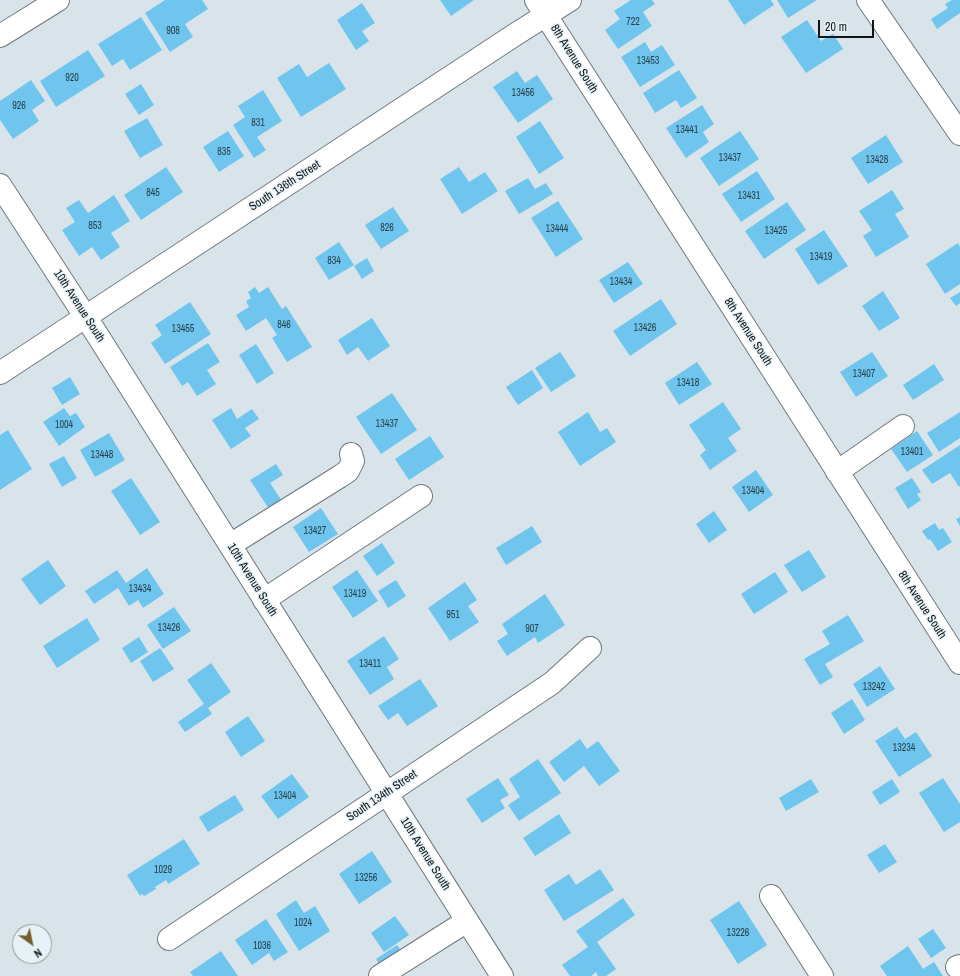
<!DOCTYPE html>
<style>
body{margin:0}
#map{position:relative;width:960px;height:976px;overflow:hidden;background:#d9e4ea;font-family:"Archivo Narrow",sans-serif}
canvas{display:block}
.north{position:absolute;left:12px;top:924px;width:40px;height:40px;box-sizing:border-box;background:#e6f2f7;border:1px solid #919a9d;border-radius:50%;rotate:147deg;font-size:11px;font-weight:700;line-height:16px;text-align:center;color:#111517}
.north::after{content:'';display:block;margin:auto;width:14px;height:18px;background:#745f2e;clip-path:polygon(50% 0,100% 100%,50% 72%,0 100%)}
.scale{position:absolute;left:818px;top:20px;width:56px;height:18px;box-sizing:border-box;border:2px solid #111517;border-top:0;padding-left:5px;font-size:12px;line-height:14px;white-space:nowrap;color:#111517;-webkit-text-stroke:3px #e6f2f7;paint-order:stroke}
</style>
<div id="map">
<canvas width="960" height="976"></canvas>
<div class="north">N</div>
<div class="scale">20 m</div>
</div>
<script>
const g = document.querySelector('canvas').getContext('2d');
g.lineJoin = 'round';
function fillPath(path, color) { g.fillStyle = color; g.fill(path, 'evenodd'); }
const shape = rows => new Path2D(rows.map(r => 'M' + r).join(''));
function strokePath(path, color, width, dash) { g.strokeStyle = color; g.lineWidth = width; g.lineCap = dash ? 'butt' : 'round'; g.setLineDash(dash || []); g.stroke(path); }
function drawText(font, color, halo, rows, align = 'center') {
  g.font = font + ' "Archivo Narrow",sans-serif'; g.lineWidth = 3; g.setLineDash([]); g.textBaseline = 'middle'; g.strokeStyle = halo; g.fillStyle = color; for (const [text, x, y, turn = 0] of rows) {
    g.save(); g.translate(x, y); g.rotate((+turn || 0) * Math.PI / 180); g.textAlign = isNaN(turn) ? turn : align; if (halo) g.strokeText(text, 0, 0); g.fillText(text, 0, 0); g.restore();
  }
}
fillPath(shape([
 [165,0,202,0,208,9,185,24,193,37,170,52,145,13],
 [440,0,474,0,451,16],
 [631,0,652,0,655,4,643,12,652,26,618,49,605,30,620,19,614,11],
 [728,0,771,0,774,5,744,25],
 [777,0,817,0,788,18],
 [952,0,960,0,960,13,937,29,931,19,948,8,945,4],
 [362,3,375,23,362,31,369,41,356,50,337,20],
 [141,17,162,50,130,70,123,59,112,66,98,44],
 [807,20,821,41,833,34,843,49,806,73,781,37],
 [645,42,651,52,662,45,675,65,640,87,621,57],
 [88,50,105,76,56,107,40,81],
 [329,63,346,89,301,117,277,78,299,64,307,77],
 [679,70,697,98,681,108,676,100,655,113,643,93],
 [517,71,525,83,537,75,553,99,518,123,493,87],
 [31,80,45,101,32,110,39,121,13,139,0,120,0,101],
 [141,84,154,105,139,115,125,94],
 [263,90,282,121,257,137,266,150,254,158,233,125,245,117,238,106],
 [702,105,714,124,703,132,709,142,686,158,666,128],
 [147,118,163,145,140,158,124,131],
 [540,121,564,158,539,174,516,137],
 [228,131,244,156,219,172,203,147],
 [740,131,759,159,719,186,700,158],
 [886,135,903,162,868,184,851,158],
 [166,167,183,192,141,220,124,195],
 [459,167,469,182,485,172,498,191,462,214,440,179],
 [757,171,775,199,741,222,722,194],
 [528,178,535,189,546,183,553,194,519,214,505,191],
 [892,190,904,209,895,214,909,237,876,257,863,236,872,230,859,211],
 [114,195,130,221,111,233,120,247,101,260,92,247,79,256,62,230,75,222,66,208,79,200,88,213],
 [558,201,583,239,556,257,531,218],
 [787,202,806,230,764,259,745,231],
 [393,207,409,231,381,249,365,225],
 [824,230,848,266,818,285,795,249],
 [339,242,354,265,329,280,315,258],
 [958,243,960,247,960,284,945,294,926,264],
 [367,258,374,271,362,279,354,266],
 [628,262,643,284,614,303,599,280],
 [255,287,259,293,268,287,282,309,286,306,312,347,287,362,272,338,277,335,266,318,246,331,236,315,249,307,246,301,251,298,248,292],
 [883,291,900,318,879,331,862,306],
 [960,292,960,303,956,306,950,298],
 [661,299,677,324,630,356,613,331],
 [190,302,211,334,165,364,151,343,162,335,155,325],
 [372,318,390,346,368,361,358,347,347,355,338,340],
 [208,343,220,362,207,370,216,384,197,396,188,382,182,386,170,367],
 [256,344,274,373,257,384,239,355],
 [560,352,576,376,551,392,535,368],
 [872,352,888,376,856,397,840,372],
 [697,362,712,384,679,405,665,383],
 [934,364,944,380,913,400,903,385],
 [532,370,543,388,518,405,506,387],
 [70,377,80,394,62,405,52,388],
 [392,393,417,430,381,454,356,417],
 [723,402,741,429,728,438,737,451,710,470,700,455,706,450,689,425],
 [64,408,70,416,76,413,85,427,59,446,43,422],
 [231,408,237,419,252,409,259,419,245,428,251,436,231,449,212,420],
 [588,412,600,432,607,428,616,442,580,466,558,432],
 [960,412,960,438,939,452,927,433],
 [8,430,32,469,0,490,0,435],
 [917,431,933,455,907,472,891,449],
 [109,433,125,460,95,477,80,450],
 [430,436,444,457,409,480,395,459],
 [960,445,960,486,959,487,950,473,932,484,922,470],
 [64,456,77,478,62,487,49,464],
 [276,464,283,475,270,483,284,504,271,512,250,480],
 [756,470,773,495,749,512,732,487],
 [131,478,160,522,140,535,111,491],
 [912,478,921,492,917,494,921,500,908,509,895,488],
 [321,508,338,534,309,552,293,527],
 [714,511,727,530,709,543,696,524],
 [960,517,960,526,956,519],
 [935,523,939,530,943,528,952,542,938,551,930,539,928,540,922,531],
 [532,526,542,542,506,565,496,548],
 [382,543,395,563,377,576,363,556],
 [809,550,826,577,802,592,784,565],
 [48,560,66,586,40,605,21,579],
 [147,568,164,594,143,608,138,600,129,606,118,588,94,604,85,591,117,570,126,583],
 [357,570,378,601,353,618,332,587],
 [775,572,788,592,754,614,741,594],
 [396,580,406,596,388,608,378,591],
 [465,582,477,600,468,606,479,622,450,641,428,608],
 [545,594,565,625,538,643,535,637,507,656,497,641,508,634,502,624],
 [174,607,191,631,163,649,147,625],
 [848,615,864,641,825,664,833,677,820,685,804,659,830,644,822,631],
 [87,618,100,640,57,668,43,646],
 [384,636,399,659,387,667,394,679,370,695,347,661],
 [139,637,148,652,131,663,122,648],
 [160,648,174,669,153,682,140,661],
 [211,663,231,692,208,708,212,714,185,732,178,722,204,704,187,680],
 [880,666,895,689,867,707,853,684],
 [420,679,438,706,407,726,398,713,388,720,378,706],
 [852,699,865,720,844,734,831,713],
 [248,716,265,741,241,757,225,732],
 [897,727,905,739,916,732,932,756,899,777,875,741],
 [580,739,587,749,598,741,620,771,599,786,584,766,564,782,549,762],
 [538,759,561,793,519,821,508,805,520,797,509,779],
 [292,774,309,797,278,819,261,796],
 [498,778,509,795,500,800,505,808,482,823,466,799],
 [943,778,960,804,960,822,944,832,919,793],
 [811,779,819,792,786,811,779,798],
 [892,779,900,792,880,805,872,792],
 [235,795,244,810,208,832,199,817],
 [559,814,571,833,535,856,523,838],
 [184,839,200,864,168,884,166,880,155,887,156,889,144,896,142,894,140,896,127,875],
 [885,844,897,862,879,873,867,855],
 [372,851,392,882,359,904,339,874],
 [600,869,614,890,564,921,544,890,569,874,576,885],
 [623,898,635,915,597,942,616,969,606,976,598,976,596,972,591,976,570,976,562,965,588,947,576,931],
 [296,900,304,913,315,906,330,931,299,951,276,914],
 [739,901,767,945,738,964,710,920],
 [395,916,409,935,384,952,371,933],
 [266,919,288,952,274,961,269,953,252,965,235,940],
 [933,929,946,948,931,958,918,939],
 [397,945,406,957,384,972,376,959],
 [908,946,923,969,934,962,943,976,887,976,880,966],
 [221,951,238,976,193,976,190,972]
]), '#6fc5ed');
const minor = shape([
 [536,0,960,663],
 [868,0,960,134],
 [0,36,58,0],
 [0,185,98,336,502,976],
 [0,373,516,34,570,0],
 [837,472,903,426],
 [230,545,339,477,348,471,353,461,351,454],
 [264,600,421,496],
 [771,896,822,976],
 [169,939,552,683,590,648],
 [957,967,960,966],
 [380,976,467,921]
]);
strokePath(minor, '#6e787d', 24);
strokePath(minor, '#fff', 22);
drawText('10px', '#28414c', null, [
 ["722",633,22],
 ["908",173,31],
 ["13453",648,61],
 ["920",72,78],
 ["13456",523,93],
 ["926",19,106],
 ["831",258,123],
 ["13441",687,130],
 ["835",224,152],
 ["13437",730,158],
 ["13428",877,160],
 ["845",153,193],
 ["13431",749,196],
 ["853",95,226],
 ["826",387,228],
 ["13444",557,229],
 ["13425",776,231],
 ["13419",821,257],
 ["834",334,261],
 ["13434",621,282],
 ["846",284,325],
 ["13426",645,328],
 ["13455",183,329],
 ["13407",864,374],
 ["13418",688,383],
 ["13437",387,424],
 ["1004",64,425],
 ["13401",912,452],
 ["13448",102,455],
 ["13404",753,491],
 ["13427",315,531],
 ["13434",140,589],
 ["13419",355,594],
 ["951",453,615],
 ["13426",169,628],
 ["907",532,629],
 ["13411",370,664],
 ["13242",874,687],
 ["13234",904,748],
 ["13404",285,796],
 ["1029",163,870],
 ["13256",366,878],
 ["1024",303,923],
 ["13226",738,933],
 ["1036",262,946]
]);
drawText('12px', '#111517', '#e6f2f7', [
 ["8th Avenue South",574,59,58],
 ["South 136th Street",285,186,-33],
 ["10th Avenue South",79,306,57],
 ["8th Avenue South",748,332,57],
 ["10th Avenue South",252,580,58],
 ["8th Avenue South",922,605,57],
 ["South 134th Street",382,796,-34],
 ["10th Avenue South",425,854,58]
]);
</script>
